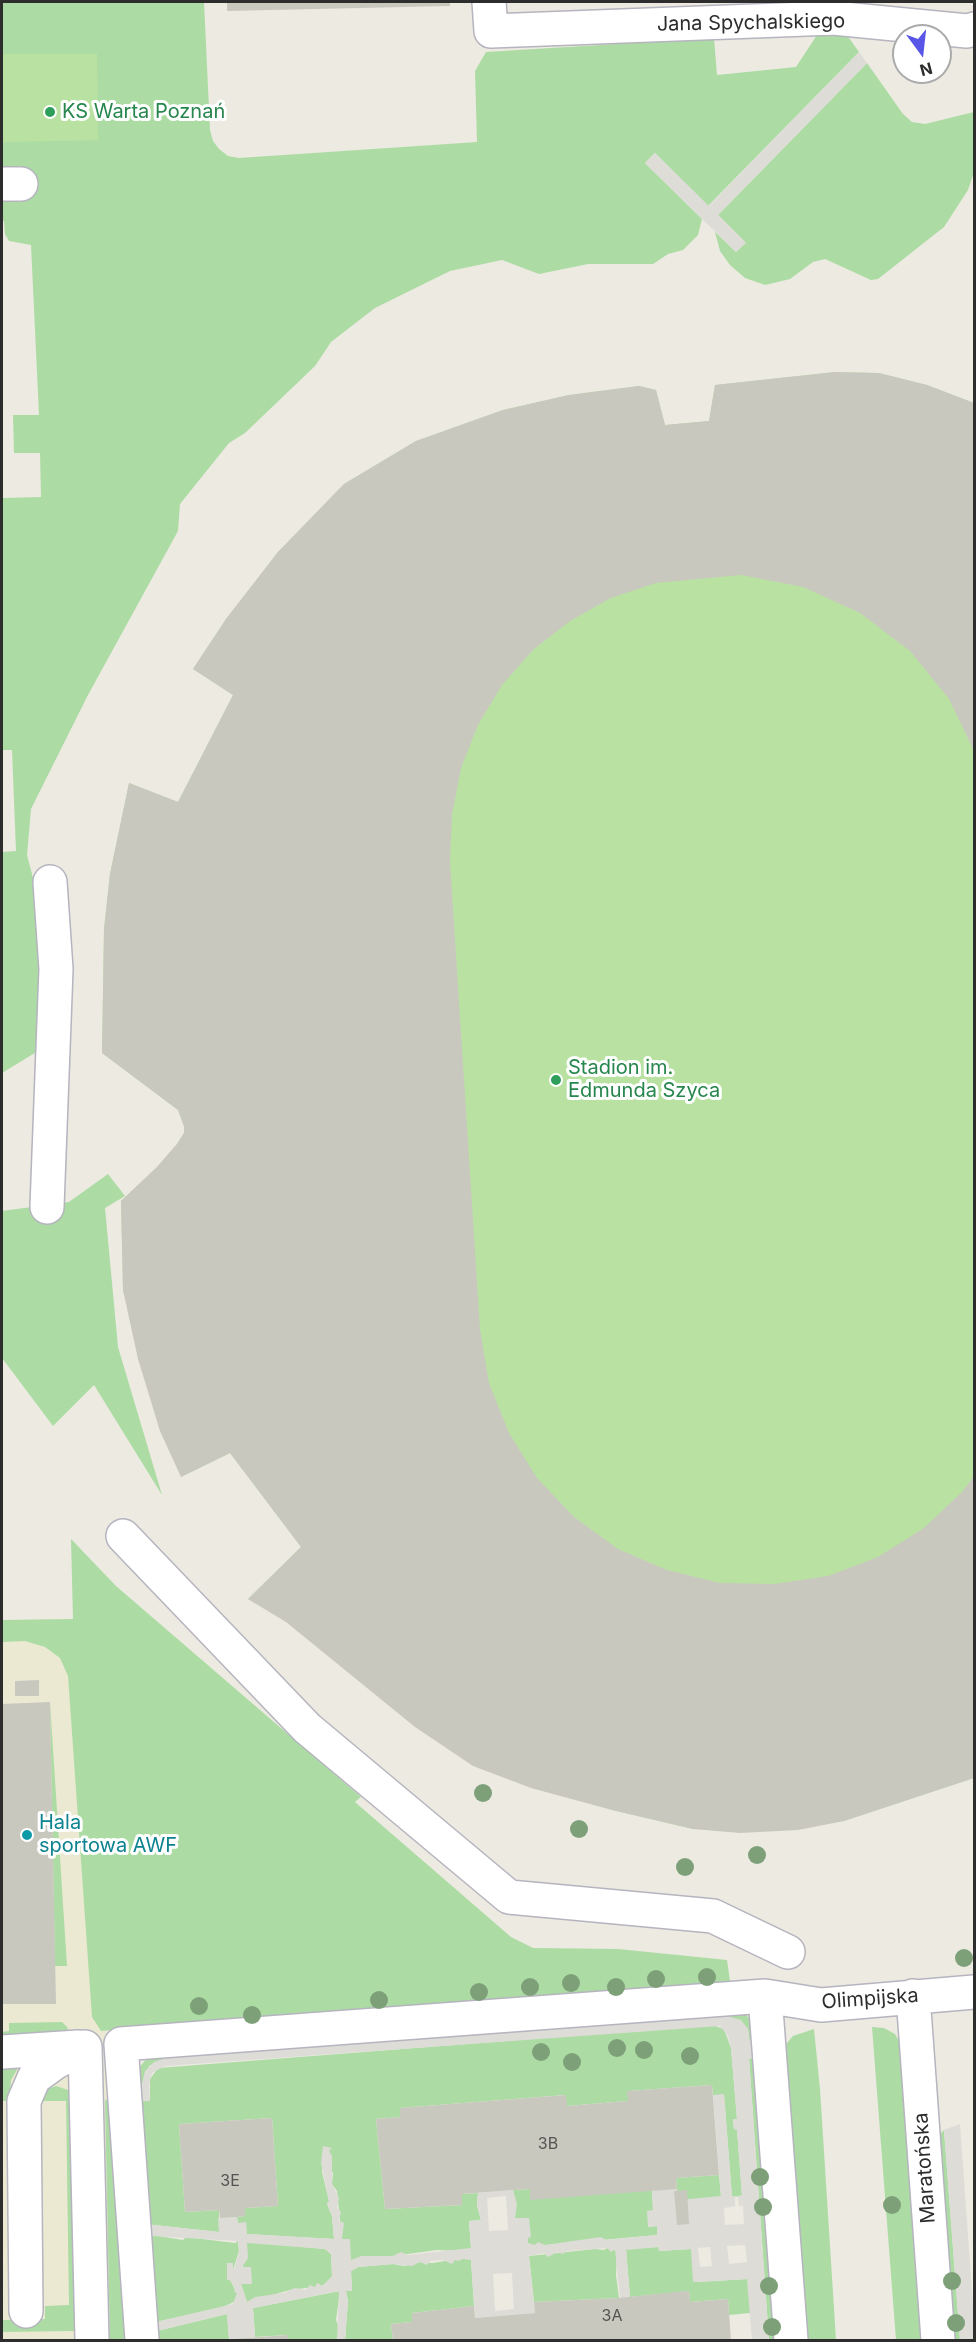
<!DOCTYPE html>
<meta charset="utf-8">
<style>
body{margin:0}
#map{position:relative;width:976px;height:2342px;overflow:hidden;background:#eceae1;font-family:Inter,sans-serif}
canvas{display:block}
.frame{position:absolute;inset:0;border:3px solid #2d2d2d;pointer-events:none}
.north{position:absolute;left:892px;top:24px;width:60px;height:60px;box-sizing:border-box;background:#fff;border:2px solid #ababab;border-radius:50%;rotate:165deg;font-size:16px;font-weight:700;line-height:24px;text-align:center;color:#2d2d2d}
.north::after{content:'';display:block;margin:auto;width:21px;height:27px;background:#5955e6;clip-path:polygon(50% 0,100% 100%,50% 72%,0 100%)}
</style>
<div id="map">
<canvas width="976" height="2342"></canvas>
<div class="frame"></div>
<div class="north">N</div>
</div>
<script>
const g = document.querySelector('canvas').getContext('2d');
g.lineJoin = 'round';
function fillPath(path, color) { g.fillStyle = color; g.fill(path, 'evenodd'); }
const shape = rows => new Path2D(rows.map(r => 'M' + r).join(''));
function strokePath(path, color, width, dash) { g.strokeStyle = color; g.lineWidth = width; g.lineCap = dash ? 'butt' : 'round'; g.setLineDash(dash || []); g.stroke(path); }
function drawText(font, color, halo, rows, align = 'center') {
  g.font = font + ' Inter,sans-serif'; g.lineWidth = 6; g.setLineDash([]); g.textBaseline = 'middle'; g.strokeStyle = halo; g.fillStyle = color; for (const [text, x, y, turn = 0] of rows) {
    g.save(); g.translate(x, y); g.rotate((+turn || 0) * Math.PI / 180); g.textAlign = isNaN(turn) ? turn : align; if (halo) g.strokeText(text, 0, 0); g.fillText(text, 0, 0); g.restore();
  }
}
fillPath(shape([
 [73,1619,129,2340,2,2340,2,1620]
]), '#ece9d3');
fillPath(shape([
 [2,2,204,2,210,130,213,141,219,149,228,156,239,158,477,142,475,71,486,52,714,38,717,75,796,67,819,32,844,31,859,52,708,206,655,153,645,163,702,219,698,235,683,250,668,254,653,264,588,264,539,274,502,260,450,271,375,308,331,342,315,366,245,433,229,443,180,504,178,531,88,695,31,809,27,855,37,893,43,1048,2,1073,2,852,16,851,12,750,2,750,2,498,41,497,40,453,14,453,13,415,39,415,31,245,9,241,5,234,4,221,2,221,2,201,29,200,28,168,2,168],
 [867,63,903,114,912,122,925,124,974,112,974,172,968,190,944,227,878,279,871,280,825,259,813,262,790,279,765,285,745,278,730,265,720,251,715,232,736,252,745,242,718,215],
 [108,1174,125,1196,105,1208,118,1347,162,1495,94,1385,53,1426,2,1358,2,1211,69,1202],
 [71,1539,116,1586,361,1797,355,1802,511,1937,533,1948,618,1949,727,1960,730,1981,101,2031,92,2017,68,1676,60,1658,45,1647,25,1641,2,1642,2,1620,73,1619],
 [50,1702,67,1966,55,1966],
 [745,2014,751,2020,756,2039,749,2039,748,2029,727,2016,166,2058,149,2066,142,2084,135,2084,138,2069,149,2056],
 [62,2022,68,2028,65,2033,2,2040,2,2032,9,2031,9,2023],
 [712,2025,724,2029,731,2048,737,2119,733,2120,734,2129,737,2129,742,2196,732,2197,724,2095,713,2095,712,2085,628,2091,628,2101,567,2106,565,2095,400,2108,400,2117,376,2119,385,2209,462,2205,462,2194,478,2193,477,2206,481,2220,469,2221,471,2248,465,2251,437,2250,393,2256,362,2256,351,2261,342,2239,337,2191,332,2184,333,2173,323,2152,322,2172,329,2201,327,2204,332,2216,334,2239,246,2234,238,2223,237,2217,245,2216,245,2208,278,2206,272,2118,179,2124,185,2212,219,2210,219,2232,145,2224,136,2101,150,2100,150,2079,158,2068],
 [872,2027,884,2028,895,2034,902,2046,924,2340,896,2340],
 [814,2029,820,2089,836,2340,805,2340,784,2055,787,2043,793,2036],
 [749,2058,757,2058,778,2340,769,2340],
 [2,2060,21,2063,11,2080,9,2101,2,2101],
 [56,2086,68,2090,71,2100,75,2331,2,2332,2,2320,45,2319,45,2306,69,2305,66,2101,39,2101,45,2090],
 [111,2099,129,2340,110,2340,105,2100],
 [944,2130,960,2340,952,2340,937,2137],
 [719,2175,721,2197,678,2201,676,2178],
 [530,2189,530,2199,652,2189,653,2210,649,2227,657,2226,658,2235,534,2246,528,2243,528,2237,531,2237,514,2219,516,2211,513,2190],
 [146,2234,183,2240,186,2237,235,2243,238,2241,239,2251,230,2280,237,2293,236,2301,223,2307,156,2322],
 [247,2242,325,2249,331,2254,332,2277,322,2286,290,2290,247,2302,241,2284,244,2282,243,2263],
 [659,2247,659,2251,691,2249,698,2282,748,2279,750,2313,729,2315,728,2299,690,2302,689,2291,630,2297,626,2249],
 [607,2248,617,2251,616,2275,619,2298,534,2302,529,2256,595,2249,604,2250],
 [463,2258,471,2260,474,2306,412,2313,412,2322,391,2324,393,2340,345,2340,348,2301,346,2291,352,2291,351,2271,358,2267,393,2264,404,2266,420,2262,433,2263],
 [340,2291,336,2320,339,2327,337,2340,288,2340,287,2335,255,2337,253,2308],
 [227,2314,229,2339,154,2340,153,2332]
]), '#acdca4');
fillPath(shape([
 [2,54,97,54,98,140,2,142],
 [835,372,879,373,927,385,974,403,974,1778,844,1821,693,1829,612,1810,248,1599,301,1547,230,1453,181,1477,123,1290,121,1201,157,1167,177,1144,184,1133,184,1126,178,1110,102,1053,104,929,110,874,129,783,178,802,233,695,193,669,226,619,278,552,344,484,416,441,503,410,569,395,639,386,656,390,665,425,709,421,715,385]
]), '#b9e2a2');
fillPath(shape([
 [859,52,867,63,718,215,746,243,736,252,645,163,655,153,709,206],
 [727,2016,741,2020,748,2029,749,2039,756,2039,757,2058,749,2059,769,2340,752,2340,747,2279,693,2282,691,2249,659,2251,658,2247,626,2250,630,2297,620,2298,615,2249,611,2252,607,2248,566,2251,563,2254,557,2252,548,2257,544,2253,529,2256,535,2313,475,2318,471,2260,463,2259,458,2261,455,2260,452,2264,443,2260,430,2261,427,2265,420,2262,412,2266,393,2264,358,2267,351,2271,352,2291,346,2291,348,2301,345,2340,337,2340,339,2291,253,2308,255,2337,229,2339,227,2314,153,2332,156,2322,233,2304,237,2293,234,2292,235,2288,230,2280,227,2280,227,2263,233,2263,233,2268,235,2268,239,2251,238,2241,152,2236,146,2234,145,2224,219,2232,218,2218,237,2217,238,2223,246,2222,247,2234,334,2239,332,2216,327,2204,329,2201,321,2163,323,2146,332,2148,329,2151,332,2156,332,2184,339,2198,337,2208,341,2212,339,2221,344,2223,342,2239,350,2239,351,2260,362,2256,393,2256,401,2252,408,2255,471,2248,469,2221,481,2220,477,2205,478,2193,513,2190,517,2204,515,2218,529,2218,531,2237,528,2238,528,2243,535,2245,538,2242,545,2245,601,2237,606,2240,657,2235,657,2226,648,2227,647,2211,653,2210,652,2189,677,2189,678,2200,721,2196,713,2095,724,2094,732,2196,735,2196,735,2206,724,2208,725,2225,744,2224,743,2206,739,2206,738,2196,742,2195,737,2130,734,2129,733,2119,737,2119,731,2048,728,2036,720,2026,165,2066,152,2073,149,2084,150,2101,136,2101,135,2084,142,2084,145,2071,154,2062,166,2058],
 [506,2196,508,2230,489,2231,487,2198],
 [247,2243,325,2249,331,2254,332,2276,323,2286,317,2283,315,2287,310,2285,306,2290,295,2288,284,2293,255,2297,247,2302,241,2284,252,2284,251,2267,242,2267,248,2258],
 [745,2245,747,2262,729,2264,727,2246],
 [710,2247,712,2266,700,2267,698,2248],
 [512,2273,514,2309,495,2311,493,2274],
 [960,2124,974,2320,974,2340,960,2340,944,2130]
]), '#dddcd7');
fillPath(shape([
 [227,2,450,2,450,6,227,11],
 [835,372,879,373,927,385,974,403,974,751,949,699,910,651,860,613,803,587,741,575,656,583,611,598,570,621,534,649,502,685,478,725,461,768,452,815,450,861,480,1329,489,1383,509,1433,537,1478,574,1517,618,1549,667,1570,720,1583,774,1584,828,1576,878,1557,924,1528,963,1491,974,1476,974,1778,844,1821,798,1830,740,1833,693,1829,612,1810,531,1788,473,1766,415,1727,286,1622,248,1599,301,1547,230,1453,181,1477,160,1431,138,1359,123,1290,121,1201,157,1167,177,1144,184,1133,184,1126,178,1110,102,1053,104,929,110,874,129,783,178,802,233,695,193,669,226,619,278,552,344,484,416,441,503,410,569,395,639,386,656,390,665,425,709,421,715,385],
 [39,1680,39,1696,15,1696,15,1681],
 [50,1702,56,2004,2,2004,2,1704],
 [712,2085,719,2175,676,2178,677,2189,530,2200,530,2189,513,2190,462,2194,462,2205,385,2209,376,2119,400,2117,400,2108,566,2095,567,2106,628,2101,627,2091],
 [272,2118,278,2206,245,2208,245,2216,237,2217,220,2218,219,2210,185,2212,179,2124],
 [687,2190,689,2224,677,2225,674,2191],
 [686,2291,689,2291,690,2302,728,2299,731,2340,393,2340,391,2324,412,2322,412,2313,474,2306,475,2318,535,2313,534,2302,619,2298],
 [288,2335,288,2340,232,2340,231,2339]
]), '#c9c8bf');
const minor = shape([
 [489,2,491,31,833,18,967,31,974,29],
 [2,184,21,184],
 [47,1207,56,969,50,882],
 [123,1536,307,1728,509,1897,713,1916,788,1952],
 [765,1996,791,2340],
 [913,1996,938,2340],
 [2,2052,78,2047],
 [26,2311,24,2101,34,2078,56,2062,85,2047,92,2340],
 [142,2340,121,2044,765,1996,821,2005,974,1992]
]);
strokePath(minor, '#b5b4bf', 36);
strokePath(minor, '#fff', 33);
g.fillStyle = '#7ea079';
for (const [x, y] of [
 [483,1793],
 [579,1829],
 [757,1855],
 [685,1867],
 [964,1958],
 [707,1977],
 [656,1979],
 [571,1983],
 [530,1987],
 [616,1987],
 [479,1992],
 [379,2000],
 [199,2006],
 [252,2015],
 [617,2048],
 [644,2050],
 [541,2052],
 [690,2056],
 [572,2062],
 [760,2177],
 [892,2205],
 [763,2207],
 [952,2281],
 [769,2286],
 [956,2323],
 [772,2327]
]) { g.beginPath(); g.arc(x, y, 9, 0, 2 * Math.PI); g.fill(); }
for (const [x, y, r, color] of [
 [50,112,6,"#2e9e5b"],
 [556,1080,6,"#2e9e5b"],
 [27,1835,6,"#0f9aa8"]
]) { const dot = new Path2D(); dot.arc(x, y, r, 0, 2 * Math.PI); g.fillStyle = color; g.fill(dot); strokePath(dot, '#fff', 2); }
drawText('16px', '#545452', null, [
 ["3B",548,2144],
 ["3E",230,2181],
 ["3A",612,2316]
]);
drawText('20px', '#2d2d2d', '#fff', [
 ["Jana Spychalskiego",751,23,-1],
 ["Olimpijska",870,1999,-4],
 ["Maratońska",925,2168,-94]
]);
drawText('20px', '#27864d', '#fff', [
 ["KS Warta Poznań",62,112],
 ["Stadion im.",568,1068],
 ["Edmunda Szyca",568,1091]
], 'left');
drawText('20px', '#0d838f', '#fff', [
 ["Hala",39,1823],
 ["sportowa AWF",39,1846]
], 'left');
</script>
